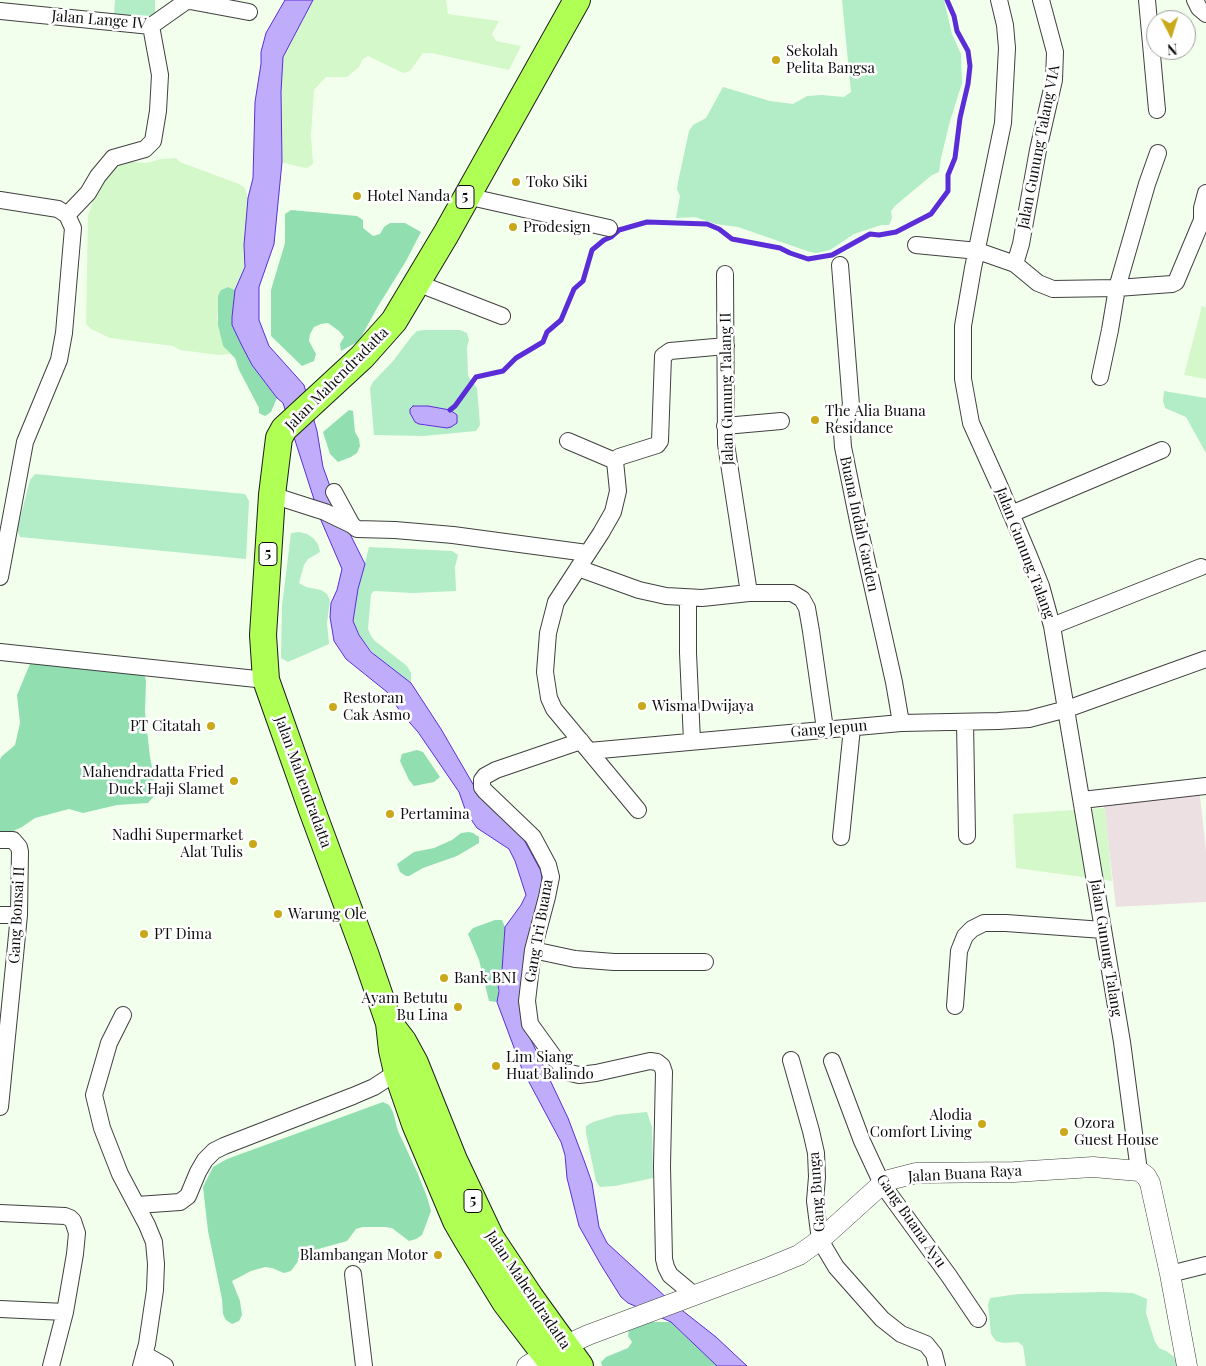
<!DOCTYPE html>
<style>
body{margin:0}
#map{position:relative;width:1206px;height:1366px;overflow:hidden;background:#f3ffed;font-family:"Playfair Display",serif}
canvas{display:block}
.north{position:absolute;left:1146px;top:10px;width:50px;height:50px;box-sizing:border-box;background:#fff;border:1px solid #9e9e9e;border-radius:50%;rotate:175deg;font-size:14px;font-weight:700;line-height:20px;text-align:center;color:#0d0d0d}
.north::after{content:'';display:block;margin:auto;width:18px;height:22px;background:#c9a919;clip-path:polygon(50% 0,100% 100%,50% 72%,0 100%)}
</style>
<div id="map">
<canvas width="1206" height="1366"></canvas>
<div class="north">N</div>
</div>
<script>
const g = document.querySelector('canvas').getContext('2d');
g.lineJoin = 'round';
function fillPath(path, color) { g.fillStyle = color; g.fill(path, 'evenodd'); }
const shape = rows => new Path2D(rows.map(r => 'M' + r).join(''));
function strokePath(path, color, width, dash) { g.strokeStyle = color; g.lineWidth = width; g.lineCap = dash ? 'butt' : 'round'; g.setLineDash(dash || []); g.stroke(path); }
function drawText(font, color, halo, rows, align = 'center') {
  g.font = font + ' "Playfair Display",serif'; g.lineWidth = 5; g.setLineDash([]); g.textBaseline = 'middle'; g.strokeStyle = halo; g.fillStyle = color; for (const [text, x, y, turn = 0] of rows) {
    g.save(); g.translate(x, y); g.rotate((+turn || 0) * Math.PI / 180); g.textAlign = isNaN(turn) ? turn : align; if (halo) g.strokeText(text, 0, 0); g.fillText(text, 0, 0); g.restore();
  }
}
fillPath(shape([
 [1199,787,1206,851,1206,902,1116,907,1103,798]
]), '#ede0e3');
fillPath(shape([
 [313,0,446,0,448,14,499,21,492,34,496,41,521,46,509,70,431,53,423,53,410,71,403,73,368,56,362,60,359,67,347,77,326,77,314,90,311,135,313,164,307,168,300,167,282,162,281,92,283,57],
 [176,158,180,162,239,184,245,188,248,198,244,245,245,267,235,290,228,287,221,290,217,318,223,346,230,354,219,355,180,350,173,346,110,338,91,329,86,324,88,216,97,189,111,166,124,161,146,163,161,159],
 [1202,306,1206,307,1206,379,1184,375],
 [1105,808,1112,881,1016,868,1013,814]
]), '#d4f8ca');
fillPath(shape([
 [115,0,155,0,155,14,142,18,114,15],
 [842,0,944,0,952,34,961,54,962,83,950,121,941,158,939,172,932,175,896,205,891,211,892,218,889,225,881,225,854,234,830,250,816,253,810,252,738,227,716,224,695,217,676,218,680,196,677,189,678,182,689,131,693,125,706,118,723,87,770,101,793,104,807,96,822,95,844,97,851,92],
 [425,330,460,330,467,333,469,340,467,347,468,376,477,388,480,425,476,431,424,436,374,435,370,388,373,382,393,361,412,336,417,331],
 [410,409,447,428,422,425,415,422],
 [1164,391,1206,398,1206,453,1186,417,1165,408,1163,401],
 [35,474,245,494,249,501,246,559,20,537,17,530,30,480],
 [299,532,307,534,313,538,318,544,320,552,308,559,304,565,299,583,306,587,321,590,327,594,330,601,327,623,329,644,288,662,281,658,282,606,291,533],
 [369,547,452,551,458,555,455,567,456,591,413,593,374,591,371,594,368,629,371,636,375,641,407,666,411,673,411,683,376,657,359,635,353,621,358,589],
 [647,1112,652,1127,653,1178,615,1186,600,1187,596,1181,586,1133,586,1126,593,1122,616,1115],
 [1104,1292,1133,1293,1147,1299,1146,1313,1155,1342,1159,1348,1166,1351,1177,1359,1178,1366,1026,1366,1023,1346,1018,1342,1003,1343,996,1341,991,1334,988,1305,990,1298,1018,1294]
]), '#b3edc7');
fillPath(shape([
 [291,210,357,216,363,220,363,228,373,236,380,234,384,227,390,223,405,223,421,232,406,261,377,308,359,341,341,351,340,344,344,337,339,331,328,323,321,324,314,327,310,334,309,341,316,354,314,361,302,366,271,336,271,290,285,243,285,214],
 [228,287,235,290,232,325,261,377,277,398,271,412,265,416,259,413,259,408,239,370,235,358,223,346,218,325,218,296,221,290],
 [349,410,353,411,355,432,359,439,360,446,357,453,351,457,338,462,330,454,323,432],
 [32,659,144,673,146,681,145,712,150,757,157,793,148,803,117,805,83,813,69,809,35,818,22,827,9,833,0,833,0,760,1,757,15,745,20,723,17,695],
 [417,750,423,752,440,777,434,782,414,786,409,780,400,761,402,754],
 [469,832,473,833,479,837,479,843,457,856,423,868,409,876,406,876,400,872,397,864,414,852,434,848,452,840,461,833],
 [495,920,502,920,505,927,502,970,498,985,498,998,497,1002,489,1001,479,960,468,934,473,928],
 [383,1102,389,1105,393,1112,398,1131,418,1174,427,1197,431,1211,422,1235,416,1239,409,1241,392,1228,385,1227,363,1227,356,1229,347,1241,304,1253,291,1271,284,1273,272,1268,265,1267,251,1271,232,1281,240,1301,242,1315,239,1321,232,1324,226,1320,223,1314,222,1299,208,1231,203,1187,213,1167,227,1159],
 [643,1322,671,1322,717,1366,602,1366,601,1362,606,1357,628,1348,632,1342,628,1336,629,1329]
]), '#91dfb1');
const water = shape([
 [285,0,313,0,283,57,281,92,282,162,274,244,259,287,259,320,269,346,304,385,317,431,323,467,340,514,365,564,358,589,353,621,359,635,371,652,411,683,441,729,477,791,523,838,541,871,542,879,523,1023,568,1118,585,1163,592,1183,599,1227,607,1243,669,1300,716,1337,747,1366,717,1366,671,1322,628,1303,621,1297,601,1265,579,1226,567,1178,565,1155,561,1142,522,1069,497,1002,499,991,498,985,502,970,505,927,521,905,526,895,515,861,509,849,477,828,466,812,459,792,418,732,402,714,387,692,346,659,334,641,330,617,331,603,337,590,342,569,320,518,283,403,277,398,252,365,242,346,232,325,232,317,235,290,245,267,244,245,248,198,253,178,255,102,261,64,261,52,266,33,285,0],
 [413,406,428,406,450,410,457,415,457,423,451,427,447,428,419,424,415,422,410,413,410,409,413,406]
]);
fillPath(water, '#bfadfb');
strokePath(water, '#5b2dd9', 1);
strokePath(shape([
 [450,410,455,406,476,377,503,371,516,358,543,342,547,332,561,320,574,289,583,281,592,250,604,240,611,237,619,230,647,222,707,224,719,229,732,239,780,248,790,253,808,259,832,255,870,234,879,235,896,232,931,214,948,191,948,175,955,158,960,118,968,84,970,66,968,51,957,31,954,16,947,0]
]), '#5b2dd9', 5);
const minor = shape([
 [999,0,1005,25,1007,48,1003,123,973,268,963,326,963,379,971,423,999,485,1029,556,1041,586,1052,626,1122,1042,1139,1171],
 [1147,0,1157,110],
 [1195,0,1199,8,1206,14],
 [0,11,151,26,185,2,190,1,249,12],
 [466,196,609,228],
 [0,200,58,209,67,215,73,228,64,333,59,360,25,442,0,577],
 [67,215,88,193,98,176,113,158,145,149,153,141,158,111,160,75,151,26],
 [916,245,978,251,1015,264,1038,283,1053,289,1117,288,1172,284,1176,282,1202,220,1202,208,1206,193],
 [1015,264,1021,244,1038,150,1054,80,1055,52,1041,0],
 [840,265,851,405,842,433,843,447,860,531,894,682,901,723],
 [725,274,726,444,749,593],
 [417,283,502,316],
 [1100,377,1110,330,1117,288,1147,184,1158,153],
 [725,426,781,421],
 [568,441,615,461],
 [334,492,352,525,357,529,395,530,453,535,587,553],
 [272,495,325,512,352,525],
 [1011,514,1162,450],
 [578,568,639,590,666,596,702,598,749,593,792,593,802,599,807,608,811,631,825,729],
 [688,598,688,653,692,741],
 [1052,626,1201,567],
 [0,652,266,680],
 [965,722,967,836],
 [581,741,496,770,485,776,482,780,482,787,485,791,533,837,548,865,551,877,547,897,533,950,527,1001,530,1024,556,1060,570,1073,579,1075,596,1073,650,1061,657,1062,662,1066,664,1072,662,1166,664,1259,666,1267,670,1275,694,1295],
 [589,751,901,723,998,721,1029,719,1067,709,1206,659],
 [1082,800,1206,786],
 [638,810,554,709,549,698,545,672,548,633,556,602,601,533,613,512,618,491,615,461,619,457,657,445,660,441,663,356,670,351,726,346],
 [841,837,852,728],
 [0,840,13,840,19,847,20,852,19,915,0,1107],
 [0,915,19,915],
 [533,950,575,959,614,962,705,962],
 [955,1006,959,951,965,936,972,929,984,923,1006,923,1103,930],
 [123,1015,109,1043,94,1095,102,1128,120,1174,147,1225,154,1242,156,1264,155,1290,147,1344,141,1366],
 [791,1060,811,1131,816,1153,817,1177,815,1201,820,1240,836,1267,882,1319,901,1334,926,1344,934,1354,937,1366],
 [832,1061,862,1141,882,1184,949,1276,978,1319],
 [137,1205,180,1202,188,1196,198,1172,205,1160,214,1151,224,1146,353,1096,374,1087,397,1072],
 [0,1213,65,1216,70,1218,73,1221,77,1233,75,1254,65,1312,51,1366],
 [353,1274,364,1366],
 [1170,1274,1206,1265],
 [0,1309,65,1312],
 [144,1354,165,1366]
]);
const tertiary = shape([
 [527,1366,545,1355,588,1335,770,1267,799,1255,820,1240,882,1184,889,1180,916,1173,1014,1172,1093,1167,1139,1171,1146,1176,1150,1183,1170,1274,1187,1366]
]);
const trunk = shape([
 [393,1028,403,1041,415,1063,454,1160,491,1238,531,1298,580,1366],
 [554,1366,505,1302,467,1240,456,1221,415,1124,397,1072,392,1050,389,1023,365,953,312,810,266,680,263,635,272,495,279,438,284,429,362,357,394,321,446,234,577,0]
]);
strokePath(minor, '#404040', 18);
strokePath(tertiary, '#404040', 21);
strokePath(trunk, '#1e1e1e', 28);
strokePath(minor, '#fff', 16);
strokePath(tertiary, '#fff', 20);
strokePath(trunk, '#b0ff54', 26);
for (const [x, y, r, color] of [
 [776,60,5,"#c9a919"],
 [516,182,5,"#c9a919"],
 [357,196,5,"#c9a919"],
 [513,227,5,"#c9a919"],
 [815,420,5,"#c9a919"],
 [642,706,5,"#c9a919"],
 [333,707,5,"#c9a919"],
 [211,726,5,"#c9a919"],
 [234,781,5,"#c9a919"],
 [390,814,5,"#c9a919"],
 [253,844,5,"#c9a919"],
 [278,914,5,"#c9a919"],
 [144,934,5,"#c9a919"],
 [444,978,5,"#c9a919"],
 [458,1007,5,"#c9a919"],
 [496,1066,5,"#c9a919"],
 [982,1124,5,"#c9a919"],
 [1064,1132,5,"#c9a919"],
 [438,1255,5,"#c9a919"]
]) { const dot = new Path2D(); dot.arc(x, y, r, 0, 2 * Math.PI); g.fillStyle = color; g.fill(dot); strokePath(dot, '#fff', 2); }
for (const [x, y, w] of [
 [465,197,18],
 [268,554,18],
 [473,1201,18]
]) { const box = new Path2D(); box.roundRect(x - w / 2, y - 11.5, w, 23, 4); g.fillStyle = '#fff'; g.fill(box); strokePath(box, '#0d0d0d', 1); }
drawText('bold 14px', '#0d0d0d', null, [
 ["5",465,197],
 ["5",268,554],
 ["5",473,1201]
]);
drawText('15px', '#0d0d0d', '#fff', [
 ["Jalan Lange IV",99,20,5],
 ["Jalan Gunung Talang VIA",1039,147,-79],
 ["Jalan Mahendradatta",337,379,-45],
 ["Jalan Gunung Talang II",727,389,-91],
 ["Buana Indah Garden",859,524,78],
 ["Jalan Gunung Talang",1025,553,69],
 ["Gang Jepun",829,729,-5],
 ["Jalan Mahendradatta",303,782,70],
 ["Gang Bonsai II",17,915,-87],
 ["Gang Tri Buana",539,931,-80],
 ["Jalan Gunung Talang",1106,948,81],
 ["Jalan Buana Raya",965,1174,-3],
 ["Gang Bunga",817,1192,-94],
 ["Gang Buana Ayu",911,1221,55],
 ["Jalan Mahendradatta",528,1290,56]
]);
drawText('15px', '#0d0d0d', '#fff', [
 ["Sekolah",786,51],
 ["Pelita Bangsa",786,68],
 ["Toko Siki",526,182],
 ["Hotel Nanda",367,196],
 ["Prodesign",523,227],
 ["The Alia Buana",825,411],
 ["Residance",825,428],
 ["Restoran",343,698],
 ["Cak Asmo",343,715],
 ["Wisma Dwijaya",652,706],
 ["PT Citatah",201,726,"right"],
 ["Mahendradatta Fried",224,772,"right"],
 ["Duck Haji Slamet",224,789,"right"],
 ["Pertamina",400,814],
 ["Nadhi Supermarket",243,835,"right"],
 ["Alat Tulis",243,852,"right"],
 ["Warung Ole",288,914],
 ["PT Dima",154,934],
 ["Bank BNI",454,978],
 ["Ayam Betutu",448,998,"right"],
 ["Bu Lina",448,1015,"right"],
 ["Lim Siang",506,1057],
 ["Huat Balindo",506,1074],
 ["Alodia",972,1115,"right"],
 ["Comfort Living",972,1132,"right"],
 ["Ozora",1074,1123],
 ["Guest House",1074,1140],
 ["Blambangan Motor",428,1255,"right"]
], 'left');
</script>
